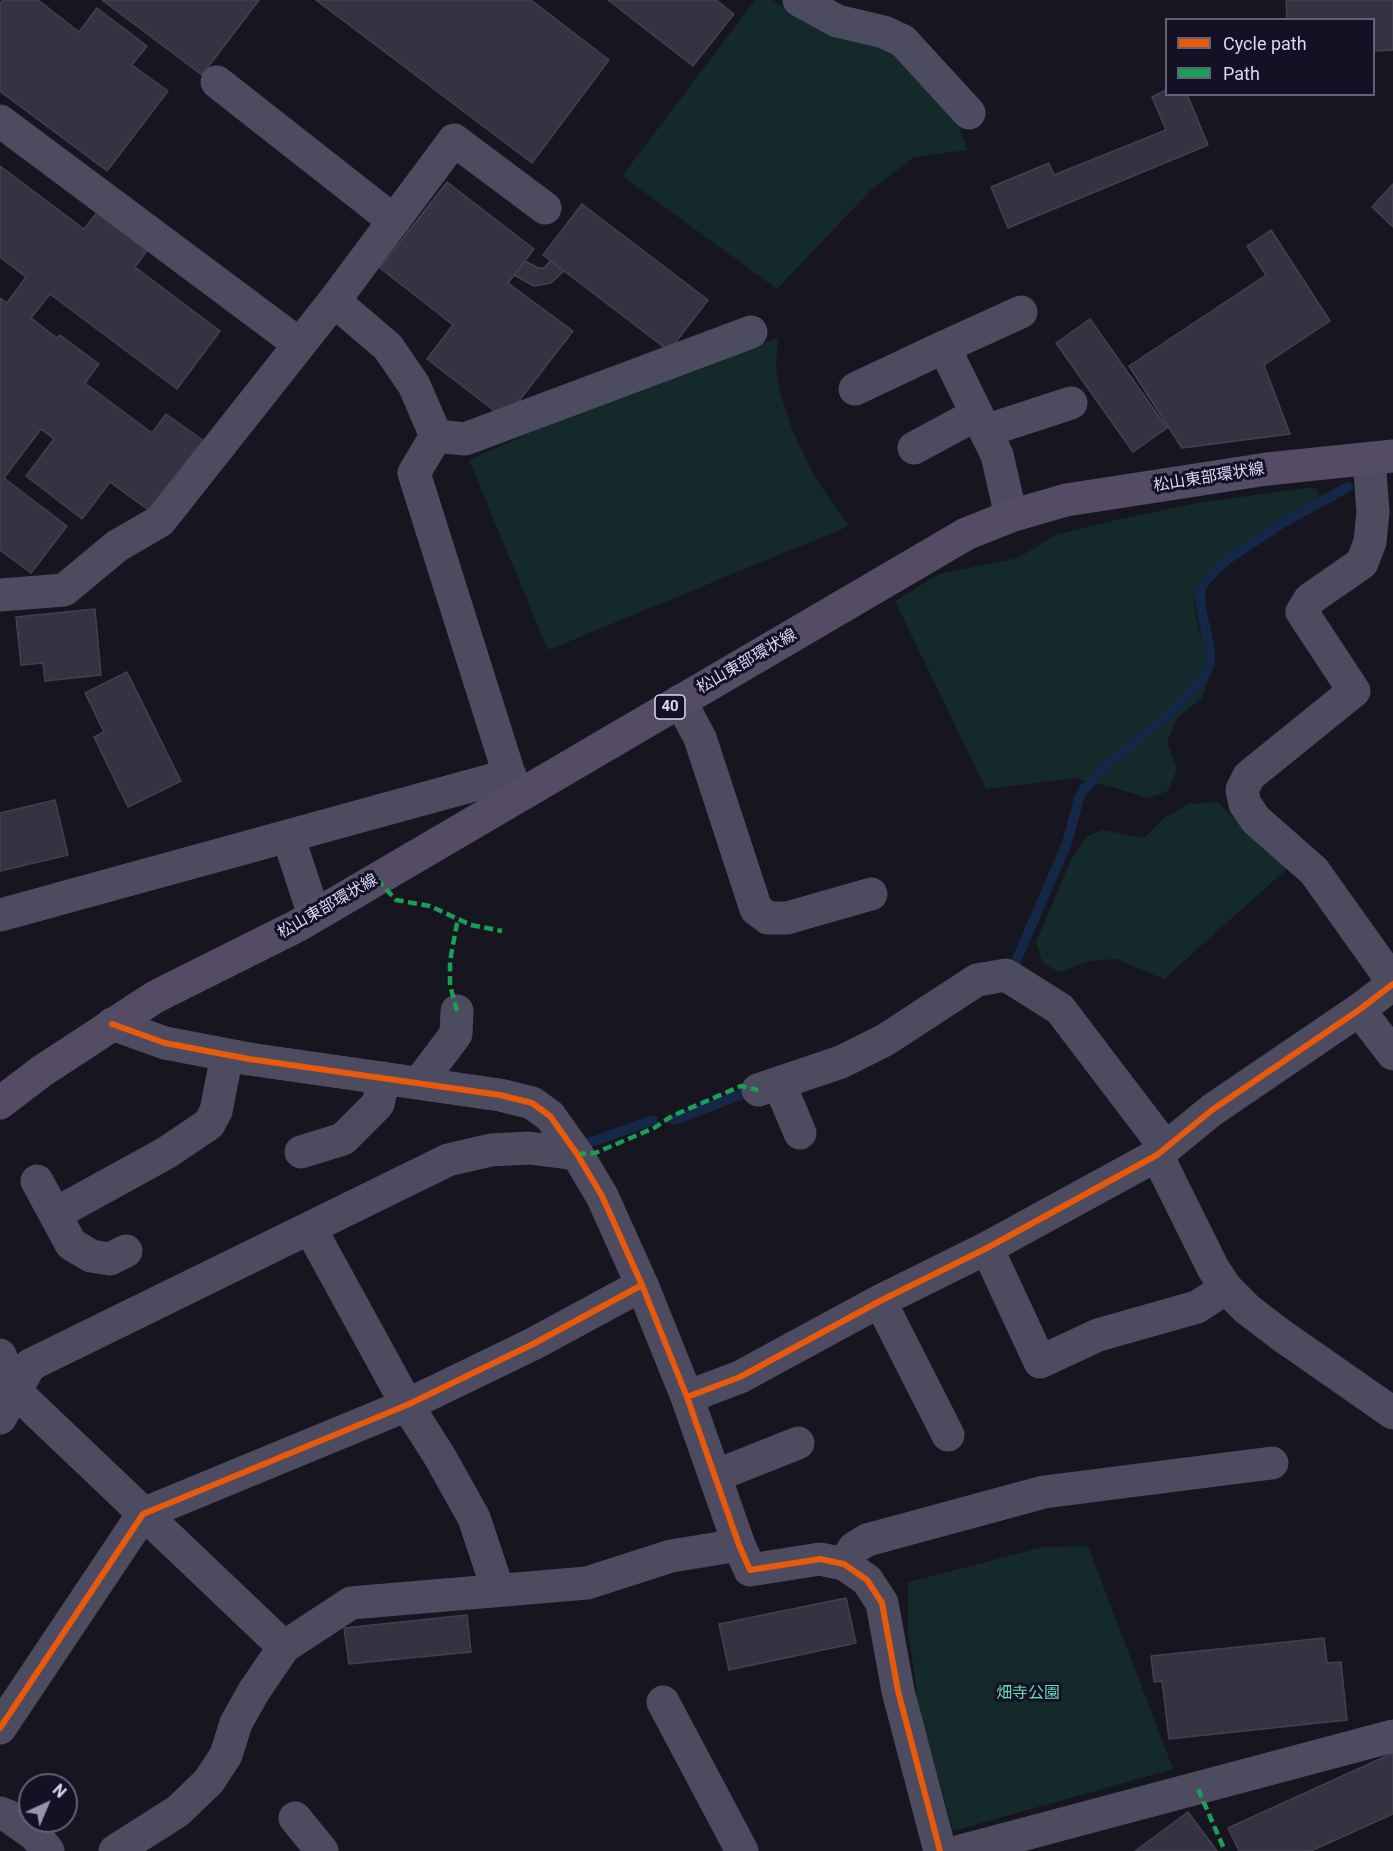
<!DOCTYPE html>
<meta charset="utf-8">
<style>
body{margin:0}
#map{position:relative;width:1393px;height:1851px;overflow:hidden;background:#171520;font-family:Roboto,sans-serif}
canvas{display:block}
.legend{position:absolute;left:1165px;top:18px;width:210px;height:78px;box-sizing:border-box;background:#141124;border:2px solid #64607a;margin:0;padding:8px 10px;list-style:none;font-size:18px;color:#dbd7fc}
.legend li{display:flex;align-items:center;gap:12px;height:30px}
.legend b{width:30px;border:2px solid #64607a}
.north{position:absolute;left:18px;top:1773px;width:60px;height:60px;box-sizing:border-box;background:#141124;border:2px solid #64607a;border-radius:50%;rotate:44deg;font-size:16px;font-weight:700;line-height:24px;text-align:center;color:#dbd7fc}
.north::after{content:'';display:block;margin:auto;width:21px;height:27px;background:#9693af;clip-path:polygon(50% 0,100% 100%,50% 72%,0 100%)}
</style>
<div id="map">
<canvas width="1393" height="1851"></canvas>
<ul class="legend">
<li><b style="height:8px;background:#e8590c"></b>Cycle path</li>
<li><b style="height:8px;background:#1a9f57"></b>Path</li>
</ul>
<div class="north">N</div>
</div>
<script>
const g = document.querySelector('canvas').getContext('2d');
g.lineJoin = 'round';
function fillPath(path, color) { g.fillStyle = color; g.fill(path, 'evenodd'); }
const shape = rows => new Path2D(rows.map(r => 'M' + r).join(''));
function strokePath(path, color, width, dash) { g.strokeStyle = color; g.lineWidth = width; g.lineCap = dash ? 'butt' : 'round'; g.setLineDash(dash || []); g.stroke(path); }
function drawText(font, color, halo, rows, align = 'center') {
  g.font = font + ' Roboto,"Noto Sans JP",sans-serif'; g.lineWidth = 6; g.setLineDash([]); g.textBaseline = 'middle'; g.strokeStyle = halo; g.fillStyle = color; for (const [text, x, y, turn = 0] of rows) {
    g.save(); g.translate(x, y); g.rotate((+turn || 0) * Math.PI / 180); g.textAlign = isNaN(turn) ? turn : align; if (halo) g.strokeText(text, 0, 0); g.fillText(text, 0, 0); g.restore();
  }
}
fillPath(shape([
 [755,0,772,0,822,28,886,47,958,123,967,150,914,157,870,191,777,289,622,176],
 [778,338,776,367,780,392,793,432,816,479,849,526,548,650,469,460,572,414],
 [1307,488,1316,489,1319,496,1313,503,1284,517,1222,558,1206,573,1197,585,1194,603,1198,627,1208,655,1208,679,1202,698,1178,717,1167,741,1177,769,1168,791,1147,798,1112,787,1074,778,986,789,895,601,939,574,1018,558,1056,535,1098,524,1197,503],
 [1217,802,1288,868,1164,979,1116,959,1089,961,1059,972,1042,962,1036,942,1070,862,1086,837,1103,830,1144,838,1164,818,1188,804],
 [1088,1546,1173,1769,953,1831,919,1708,908,1629,908,1582,1044,1547]
]), '#142a2a');
strokePath(shape([
 [1014,966,1067,843,1079,798,1084,789,1107,765,1170,713,1204,677,1210,663,1210,651,1200,602,1201,588,1208,578,1225,561,1284,522,1348,487],
 [674,1120,745,1093],
 [589,1143,653,1120]
]), '#142746', 10);
const building = shape([
 [3,0,38,0,79,32,97,8,147,46,132,65,168,91,107,171,0,91,0,3,3,0],
 [102,0,259,0,202,75,102,0],
 [316,0,531,0,609,60,532,163,316,0],
 [608,0,716,0,734,14,693,66,608,0],
 [1286,0,1393,0,1393,50,1374,51,1374,20,1287,20,1286,0],
 [1166,90,1166,94,1187,94,1208,145,1008,228,991,187,1049,163,1054,175,1166,130,1152,97,1166,90],
 [0,166,84,229,105,202,155,240,135,267,220,331,177,389,50,294,31,318,57,338,60,335,99,364,85,383,152,433,166,414,204,441,151,512,110,482,82,519,26,476,54,439,41,429,4,478,67,526,31,573,0,550,0,298,7,303,26,277,0,257,0,166],
 [447,182,534,249,508,283,573,331,505,419,427,359,453,325,380,268,447,182],
 [1393,184,1393,227,1372,207,1393,184],
 [582,204,708,300,669,351,543,255,582,204],
 [1271,230,1330,321,1264,365,1290,434,1182,448,1129,366,1266,275,1247,246,1271,230],
 [525,261,538,268,544,268,550,261,564,271,551,283,534,286,514,275,525,261],
 [1090,319,1167,428,1133,452,1056,343,1090,319],
 [95,609,101,675,45,681,43,663,21,665,16,617,95,609],
 [127,672,181,781,128,807,94,737,104,732,85,693,127,672],
 [55,800,68,855,0,871,0,813,55,800],
 [846,1598,856,1643,729,1670,719,1624,846,1598],
 [467,1615,471,1652,349,1664,344,1628,467,1615],
 [1324,1638,1327,1663,1341,1662,1347,1720,1169,1739,1162,1681,1154,1682,1151,1656,1324,1638],
 [1393,1753,1393,1814,1311,1851,1239,1851,1228,1828,1393,1753],
 [1188,1812,1217,1851,1135,1851,1188,1812]
]);
fillPath(building, '#353342');
strokePath(building, '#434053', 1.5);
strokePath(shape([
 [799,0,837,21,884,32,903,41,969,113],
 [217,82,394,221],
 [0,121,299,344],
 [334,301,388,347,414,385,436,436,414,473,516,796],
 [855,389,944,347],
 [985,431,1071,403],
 [436,436,465,439,751,332],
 [914,448,977,414],
 [1369,459,1373,512,1370,542,1362,563,1310,599,1302,612,1354,691,1249,776,1242,790,1245,804,1256,820,1314,871,1393,982],
 [1011,516,997,455,944,347,1021,312],
 [0,595,64,590,117,546,160,521,334,301,454,140,545,208],
 [680,701,700,738,756,909,768,918,787,918,871,894],
 [288,836,314,915],
 [0,915,510,775],
 [1359,1010,1393,1054],
 [112,1024,165,1043,249,1059,500,1095,532,1103,550,1116,577,1154,602,1196,642,1285,687,1397,739,1545,750,1570,820,1559,844,1564,867,1580,882,1603,898,1691,940,1851],
 [419,1083,456,1034,457,1011],
 [779,1083,800,1133],
 [758,1090,841,1062,885,1040,977,980,1006,975,1060,1009,1165,1147],
 [301,1152,343,1139,378,1104,384,1078],
 [1157,1155,1213,1268,1226,1288,1247,1309,1281,1335,1393,1413],
 [37,1181,71,1244,91,1256,110,1259,126,1251],
 [55,1214,166,1153,209,1124,216,1111,227,1055],
 [310,1228,407,1405,440,1457,474,1518,498,1590],
 [987,1248,1040,1362,1098,1335,1197,1307,1226,1288],
 [880,1301,948,1435],
 [0,1355,16,1392,284,1647],
 [687,1397,740,1377,880,1301,987,1248,1157,1155,1212,1110,1359,1010,1393,984],
 [0,1418,30,1365,448,1160,491,1150,529,1148,577,1154],
 [715,1476,798,1443],
 [844,1564,854,1548,867,1540,1044,1492,1272,1463],
 [663,1702,742,1851],
 [0,1728,143,1514,407,1405,533,1344,642,1285],
 [0,1813,8,1816,35,1835,48,1851],
 [295,1818,322,1851],
 [115,1851,178,1811,209,1781,226,1755,236,1723,254,1691,284,1647,351,1603,587,1583,671,1556,739,1545],
 [961,1851,1393,1736]
]), '#4c4b5f', 33);
strokePath(shape([
 [0,1103,42,1071,155,997,297,926,966,534,1011,516,1066,500,1267,469,1393,456]
]), '#534c64', 33);
strokePath(shape([
 [377,879,396,900,430,906,471,925,502,931],
 [457,1011,450,985,450,961,458,918],
 [577,1154,595,1153,654,1128,672,1116,741,1086,758,1090],
 [1198,1789,1225,1851]
]), '#1a9f57', 4.5, [9, 4.5]);
strokePath(shape([
 [112,1024,165,1043,249,1059,500,1095,532,1103,550,1116,577,1154,602,1196,642,1285,687,1397,739,1545,750,1570,820,1559,844,1564,867,1580,882,1603,898,1691,940,1851],
 [687,1397,740,1377,880,1301,987,1248,1157,1155,1212,1110,1359,1010,1393,984],
 [0,1728,143,1514,407,1405,533,1344,642,1285]
]), '#e8590c', 6);
for (const [x, y, w] of [
 [670,707,30]
]) { const box = new Path2D(); box.roundRect(x - w / 2, y - 12, w, 24, 4.5); g.fillStyle = '#141124'; g.fill(box); strokePath(box, '#dbd7fc', 1.5); }
drawText('bold 15px', '#dbd7fc', null, [
 ["40",670,707]
]);
drawText('16px', '#dbd7fc', '#141124', [
 ["松山東部環状線",1209,478,-9],
 ["松山東部環状線",747,662,-30],
 ["松山東部環状線",328,907,-30]
]);
drawText('16px', '#69d6ba', '#141124', [
 ["畑寺公園",1028,1694]
]);
</script>
